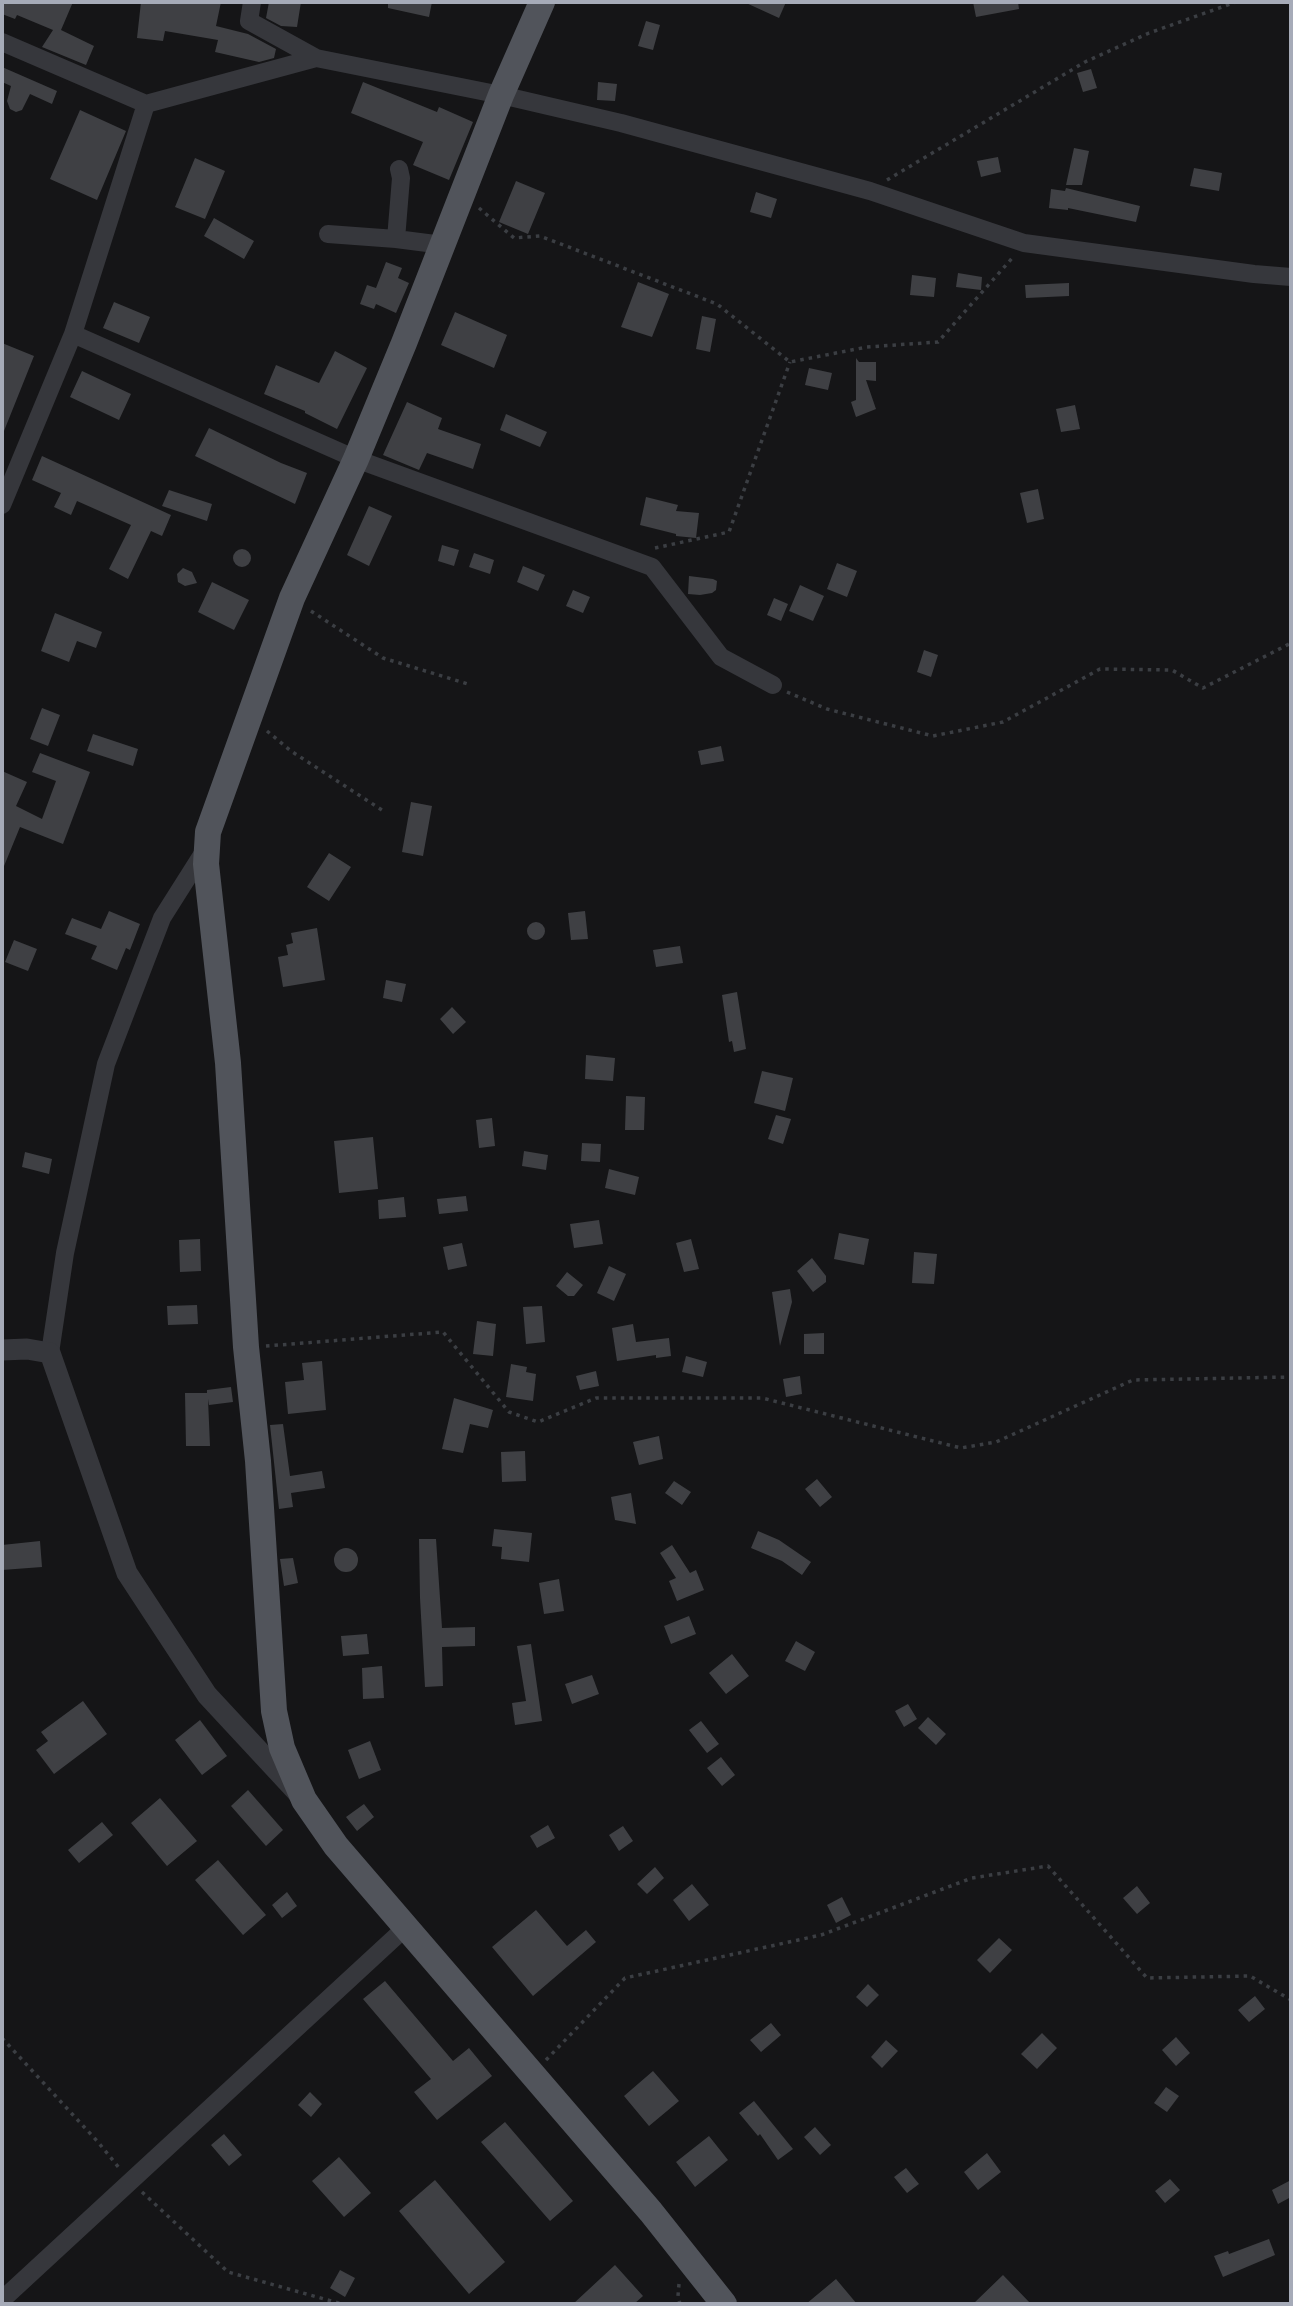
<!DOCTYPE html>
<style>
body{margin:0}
#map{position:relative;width:1293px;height:2306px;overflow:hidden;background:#151517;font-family:"Golos Text",sans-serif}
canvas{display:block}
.frame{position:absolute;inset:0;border:4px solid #a6abb8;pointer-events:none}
</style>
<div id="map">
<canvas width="1293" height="2306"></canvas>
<div class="frame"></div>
</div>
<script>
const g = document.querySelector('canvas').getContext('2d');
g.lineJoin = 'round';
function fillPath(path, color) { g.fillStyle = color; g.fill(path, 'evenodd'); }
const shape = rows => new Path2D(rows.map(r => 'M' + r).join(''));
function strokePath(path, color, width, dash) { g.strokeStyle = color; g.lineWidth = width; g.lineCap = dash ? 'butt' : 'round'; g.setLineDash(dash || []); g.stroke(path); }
fillPath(shape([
 [2,2,73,2,61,30,94,46,86,65,42,47,53,30,17,15,15,19,2,14,4,10,2,9],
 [141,2,221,2,216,26,248,34,276,49,274,58,259,62,215,52,218,40,165,31,163,41,137,38],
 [269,2,301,2,297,27,281,26,266,18],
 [388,2,432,2,429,17,388,8],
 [744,2,786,2,779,18],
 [973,2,1018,2,1019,9,976,17],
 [646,21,660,25,653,50,638,46],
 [2,67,57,91,52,104,30,94,22,110,16,112,10,109,7,101,11,86,2,82],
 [1091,69,1097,88,1083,92,1077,73],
 [363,82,437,112,439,107,473,122,449,180,413,165,423,142,351,113],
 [598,82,617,84,615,101,597,100],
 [80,110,126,131,97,200,50,179],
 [1074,148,1089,151,1082,185,1066,185],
 [998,157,1001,172,981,177,977,161],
 [195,158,225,171,205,219,175,207],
 [1194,168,1222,173,1219,191,1190,186],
 [516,181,545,193,528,234,499,222],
 [1066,188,1140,206,1136,222,1068,208,1068,210,1049,208,1051,189,1065,191],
 [756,192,777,199,771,218,750,212],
 [214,218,254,241,244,259,204,236],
 [386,262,402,268,398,278,409,283,396,313,376,304,374,309,360,304,367,285,376,288],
 [958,273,982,277,981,290,956,287],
 [912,275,936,278,934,297,910,295],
 [638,282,669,294,652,337,621,327],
 [1069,283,1069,296,1026,298,1025,285],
 [114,302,150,317,139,343,103,328],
 [455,312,507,335,494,368,441,345],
 [702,316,716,319,710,352,696,349],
 [2,343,34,356,2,436],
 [335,351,367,368,337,429,305,413,305,411,264,394,276,365,319,383],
 [856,358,859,362,876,362,876,381,866,380,876,409,856,417,851,402,856,400],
 [809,368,832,373,828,390,805,385],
 [82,371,131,394,119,420,70,397],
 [407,402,442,418,438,429,481,444,473,469,427,453,419,470,383,455],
 [1075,405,1080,429,1061,432,1056,409],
 [506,414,547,432,540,447,500,430],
 [209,428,281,463,307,473,295,504,195,456],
 [42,456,171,515,162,536,151,531,128,579,109,569,131,525,77,501,71,515,54,507,61,493,32,480],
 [1038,489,1044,519,1027,523,1020,493],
 [169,490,212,504,207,521,162,506],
 [646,497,678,505,676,511,699,513,696,538,676,536,676,534,640,525],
 [369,506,392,516,369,566,347,555],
 [442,545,459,550,454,566,438,561],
 '233 558a9 9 0 1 1 18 0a9 9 0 1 1-18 0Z',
 [474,553,494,560,490,574,469,567],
 [837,563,857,571,847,597,827,589],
 [523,566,545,575,538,591,517,582],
 [183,568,192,572,197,583,185,586,178,582,177,574],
 [689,576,713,579,717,581,716,590,712,593,700,595,688,594],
 [212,582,249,600,234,630,198,612],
 [800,585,824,596,813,621,789,611],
 [573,590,590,597,583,613,566,606],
 [774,598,788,604,781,621,767,615],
 [55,613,102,632,96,648,77,641,69,662,41,651],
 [924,650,938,655,931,677,917,672],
 [42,708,60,715,48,746,30,739],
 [93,734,138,749,133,766,87,751],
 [721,746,724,761,701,765,698,751],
 [40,753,90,772,63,844,20,827,2,871,2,771,27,782,16,806,42,819,56,781,32,772],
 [411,802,432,806,423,856,402,852],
 [329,853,351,867,329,901,307,887],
 [109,911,140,924,130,950,126,948,117,970,91,959,97,946,65,934,72,918,101,929],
 [585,911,588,939,571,940,568,913],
 '527 931a9 9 0 1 1 18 0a9 9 0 1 1-18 0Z',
 [317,928,325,980,283,987,278,957,288,955,286,945,293,943,291,933],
 [14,940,37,949,28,971,5,962],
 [680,946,683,963,656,967,653,950],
 [386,980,406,984,402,1002,383,998],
 [737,992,746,1049,734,1052,732,1041,729,1042,722,995],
 [452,1007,466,1022,453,1034,440,1019],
 [586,1055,615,1058,613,1081,585,1079],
 [762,1071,793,1078,785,1111,754,1103],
 [626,1096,645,1097,644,1130,625,1130],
 [776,1115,791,1119,783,1144,768,1139],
 [492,1118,495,1146,479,1148,476,1120],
 [373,1137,378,1189,339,1193,334,1141],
 [582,1143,601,1144,600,1162,581,1161],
 [524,1151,548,1155,546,1170,522,1166],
 [25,1152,52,1159,49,1174,22,1167],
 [609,1169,639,1177,635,1195,605,1188],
 [466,1196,468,1211,439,1214,437,1199],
 [404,1197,406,1217,379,1219,378,1200],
 [599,1220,603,1244,574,1248,570,1224],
 [839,1233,869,1239,864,1265,834,1259],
 [200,1239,201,1271,180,1272,179,1240],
 [691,1239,699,1269,684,1272,676,1243],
 [462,1243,467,1266,448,1270,443,1247],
 [914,1252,937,1254,934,1284,912,1283],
 [812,1258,826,1276,826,1282,813,1292,797,1271],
 [609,1266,626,1274,614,1301,597,1293],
 [567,1272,583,1285,574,1296,568,1296,556,1286],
 [790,1289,792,1302,780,1346,772,1292],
 [197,1305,198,1324,168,1325,167,1306],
 [542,1306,545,1342,526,1344,523,1307],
 [477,1321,496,1324,493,1356,473,1354],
 [633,1324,636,1342,669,1338,671,1356,656,1358,656,1355,617,1361,612,1328],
 [824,1333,824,1354,804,1354,804,1334],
 [686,1356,707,1362,703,1377,682,1372],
 [322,1361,326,1410,288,1414,285,1382,304,1380,302,1363],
 [511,1364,527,1367,526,1372,536,1374,533,1401,506,1397],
 [596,1371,599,1386,580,1390,576,1376],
 [800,1376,802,1394,786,1397,783,1379],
 [231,1387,233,1402,209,1405,208,1399,210,1446,186,1446,185,1393,207,1393,207,1390],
 [454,1398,493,1410,488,1428,470,1424,463,1453,442,1449],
 [283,1424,290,1476,322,1471,325,1488,291,1493,293,1507,279,1509,270,1425],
 [659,1436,663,1459,639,1465,633,1442],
 [525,1451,526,1481,502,1482,501,1452],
 [817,1479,832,1497,820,1507,805,1489],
 [674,1481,691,1492,682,1505,665,1493],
 [631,1493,636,1524,615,1520,611,1497],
 [494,1529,532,1533,529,1562,501,1559,502,1547,492,1546],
 [758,1531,779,1540,811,1562,802,1575,782,1561,751,1548],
 [419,1539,436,1539,442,1628,475,1627,475,1646,442,1647,443,1686,425,1687,420,1598],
 [40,1541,42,1567,2,1570,2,1545],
 [672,1545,690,1573,696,1570,704,1590,677,1601,669,1581,676,1578,660,1553],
 '334 1560a12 12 0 1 1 24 0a12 12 0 1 1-24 0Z',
 [293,1558,298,1583,284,1586,280,1559],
 [559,1579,564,1611,544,1614,539,1583],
 [689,1616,696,1634,671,1644,664,1626],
 [367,1634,369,1654,343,1656,341,1636],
 [796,1641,815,1652,805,1671,785,1661],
 [531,1644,542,1721,515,1725,512,1703,526,1701,517,1646],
 [732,1654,749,1676,726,1694,709,1673],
 [382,1666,384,1698,363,1699,362,1668],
 [592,1675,599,1694,572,1704,565,1684],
 [83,1701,107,1734,54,1774,36,1750,48,1741,41,1732],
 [908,1704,917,1719,904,1727,895,1711],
 [928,1717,946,1734,936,1745,918,1728],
 [200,1720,227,1756,202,1775,175,1740],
 [701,1721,719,1744,707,1753,689,1730],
 [370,1741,381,1770,359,1779,348,1750],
 [721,1757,735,1775,722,1786,707,1768],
 [248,1790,283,1830,266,1846,231,1806],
 [160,1798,197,1841,167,1866,131,1823],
 [364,1804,374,1817,357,1831,346,1817],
 [102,1822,113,1835,79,1863,68,1850],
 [548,1825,555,1838,537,1848,530,1836],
 [623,1826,633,1841,619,1851,609,1835],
 [218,1860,266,1915,243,1935,195,1880],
 [655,1867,664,1878,647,1894,637,1884],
 [692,1884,709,1905,689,1921,673,1900],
 [1137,1886,1150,1903,1137,1914,1123,1898],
 [287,1892,297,1906,282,1918,272,1905],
 [842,1897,851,1915,836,1923,827,1905],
 [536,1910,567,1946,586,1930,596,1942,533,1996,492,1947],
 [999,1938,1012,1950,990,1973,977,1960],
 [385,1981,453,2061,469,2048,492,2076,437,2120,414,2092,431,2079,363,1999],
 [868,1984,879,1995,867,2007,856,1997],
 [1255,1996,1265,2009,1249,2022,1238,2010],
 [771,2023,781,2035,761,2052,750,2040],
 [1042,2033,1057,2048,1037,2069,1021,2054],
 [1176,2037,1190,2053,1176,2066,1162,2050],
 [886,2040,898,2051,882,2068,871,2057],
 [653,2071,679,2101,649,2126,624,2096],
 [1166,2087,1179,2096,1167,2112,1154,2103],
 [310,2092,322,2104,311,2117,298,2105],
 [754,2101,793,2149,778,2160,760,2134,758,2136,739,2113],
 [505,2122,573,2201,550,2221,481,2142],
 [815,2127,831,2145,820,2155,804,2137],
 [224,2134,242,2155,229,2166,211,2145],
 [709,2136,728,2160,695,2187,676,2162],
 [987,2153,1001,2172,978,2190,964,2172],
 [339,2157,371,2193,344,2217,312,2181],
 [906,2168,919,2184,907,2193,894,2177],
 [1170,2179,1180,2190,1165,2203,1155,2191],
 [435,2180,505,2262,469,2294,399,2211],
 [1291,2180,1291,2197,1278,2204,1272,2190],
 [1269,2239,1275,2255,1223,2277,1214,2256,1228,2251,1229,2254],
 [615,2265,643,2296,634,2304,573,2304],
 [340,2270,355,2278,345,2297,330,2288],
 [1003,2275,1031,2304,973,2304],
 [836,2279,857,2304,806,2304]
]), '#3f4044');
strokePath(shape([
 [887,180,1085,62,1149,33,1236,2],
 [479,208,514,238,540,236,717,304,790,362,867,347,938,342,1014,256],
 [655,548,729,532,790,362],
 [311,611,383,658,471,685],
 [787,692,827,709,933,736,1003,722,1100,669,1172,670,1203,688,1291,643],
 [267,731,291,751,385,812],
 [266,1346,443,1332,509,1412,538,1422,596,1398,762,1398,961,1448,996,1442,1133,1380,1291,1377],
 [2,2038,98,2142,120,2169],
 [546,2060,625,1978,821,1935,972,1878,1048,1866,1147,1978,1250,1976,1291,2000],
 [142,2192,228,2272,342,2304],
 [679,2284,678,2296,680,2304]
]), '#3b3e43', 3.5, [3.5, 5]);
strokePath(shape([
 [252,2,249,21,316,58],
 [2,42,146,104,316,58,501,95,621,123,870,191,1024,243,1254,274,1291,277],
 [328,234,396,239,443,245],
 [396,239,401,178,399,169],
 [73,334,356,459,652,567,721,657,773,685],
 [2,505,73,334,146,104],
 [50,1353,65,1253,106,1064,162,918,205,850],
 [2,2300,405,1928]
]), '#36373c', 18);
strokePath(shape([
 [2,1350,27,1349,50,1353,127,1573,207,1695,298,1793]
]), '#36373c', 21);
strokePath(shape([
 [542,2,501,95,404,343,356,459,292,598,208,832,206,864,228,1063,246,1347,258,1461,274,1711,282,1748,304,1800,336,1846,651,2212,724,2304]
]), '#51545b', 26);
</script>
